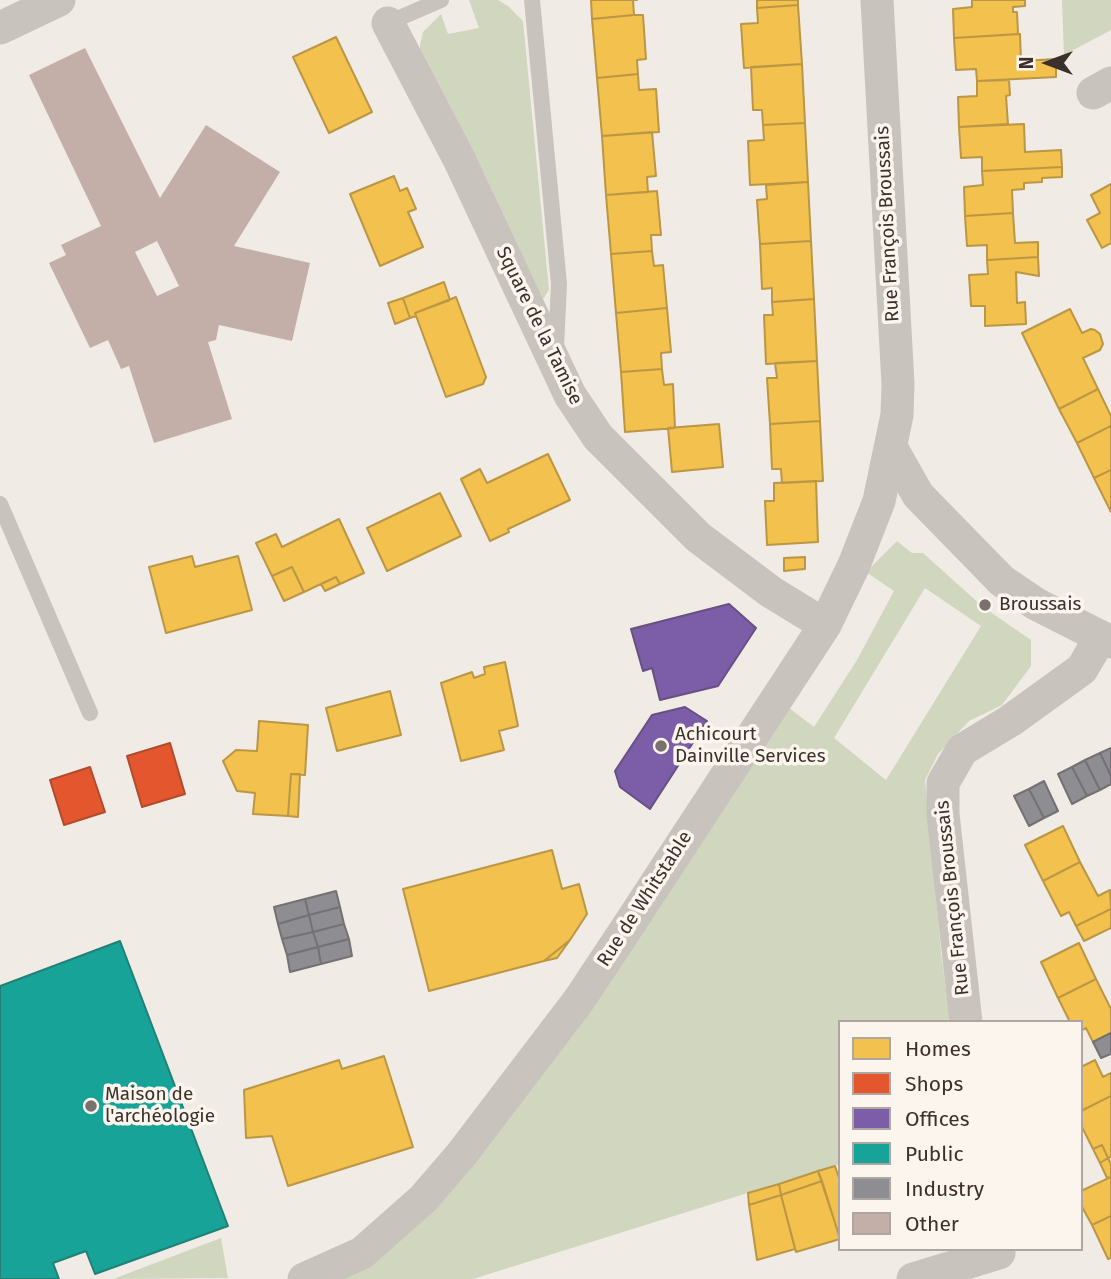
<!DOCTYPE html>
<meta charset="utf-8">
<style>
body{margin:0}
#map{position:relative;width:1111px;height:1279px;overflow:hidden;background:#f0ebe5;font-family:"Fira Sans",sans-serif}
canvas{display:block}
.legend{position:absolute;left:838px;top:1020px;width:245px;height:231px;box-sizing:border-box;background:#fbf5ee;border:2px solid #aea6a0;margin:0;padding:9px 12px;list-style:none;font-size:21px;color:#3b302b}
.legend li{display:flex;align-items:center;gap:14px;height:35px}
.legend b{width:35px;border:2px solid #aea6a0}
.north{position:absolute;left:1013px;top:28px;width:70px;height:70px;-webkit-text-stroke:5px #fbf5ee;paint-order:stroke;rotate:270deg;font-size:19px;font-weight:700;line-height:28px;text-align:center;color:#3b302b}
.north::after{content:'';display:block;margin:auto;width:24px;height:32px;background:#3b302b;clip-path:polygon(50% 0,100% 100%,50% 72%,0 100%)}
</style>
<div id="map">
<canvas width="1111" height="1279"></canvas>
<ul class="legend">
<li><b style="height:19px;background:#f2c14e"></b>Homes</li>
<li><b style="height:19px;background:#e4572e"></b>Shops</li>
<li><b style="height:19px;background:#7b5ea7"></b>Offices</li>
<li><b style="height:19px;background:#17a398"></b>Public</li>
<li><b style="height:19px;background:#8d8d92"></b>Industry</li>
<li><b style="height:19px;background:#c3afa7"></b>Other</li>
</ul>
<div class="north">N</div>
</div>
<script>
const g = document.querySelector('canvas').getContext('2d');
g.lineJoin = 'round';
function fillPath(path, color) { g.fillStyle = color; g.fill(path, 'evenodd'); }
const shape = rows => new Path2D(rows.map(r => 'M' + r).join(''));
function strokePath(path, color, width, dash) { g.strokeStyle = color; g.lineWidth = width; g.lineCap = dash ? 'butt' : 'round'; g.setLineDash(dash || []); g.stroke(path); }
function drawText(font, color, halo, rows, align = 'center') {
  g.font = font + ' "Fira Sans",sans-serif'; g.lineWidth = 7; g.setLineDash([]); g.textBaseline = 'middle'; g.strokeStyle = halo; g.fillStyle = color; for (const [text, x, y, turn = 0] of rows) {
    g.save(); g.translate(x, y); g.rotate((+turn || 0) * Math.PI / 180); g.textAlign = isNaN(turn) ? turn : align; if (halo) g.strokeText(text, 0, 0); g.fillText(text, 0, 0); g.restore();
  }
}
fillPath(shape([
 [469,0,498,0,508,6,523,21,549,290,543,299,420,53,420,45,423,32,441,14,448,34,479,28],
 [1062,0,1111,0,1111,30,1064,55],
 [897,541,912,553,923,553,983,607,1031,640,1031,666,1002,705,969,721,938,754,925,780,941,952,950,1022,840,1022,840,1164,473,1279,304,1279,423,1199,776,698,814,727,857,660,894,591,866,572],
 [925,588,981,626,886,780,834,738],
 [221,1238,228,1278,113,1279]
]), '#d1d6bf');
const homes = shape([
 [591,0,637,0,633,0,634,15,592,19,591,0],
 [757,0,798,0,798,5,757,8,757,0],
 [972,0,1025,0,1025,6,1013,7,1013,12,1017,12,1018,34,954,38,953,9,972,7,972,0],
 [798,5,802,64,744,68,741,24,758,23,757,8,798,5],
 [634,15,643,15,646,59,637,60,638,74,597,78,592,19,634,15],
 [1020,34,1021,61,1056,59,1056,77,977,81,976,69,956,70,954,38,1020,34],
 [336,37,372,112,329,133,293,57,336,37],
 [802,64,805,123,763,125,762,110,753,110,751,67,802,64],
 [638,74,639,90,656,89,659,132,602,136,597,78,638,74],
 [1009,80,1010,95,1006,96,1008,124,959,127,958,97,977,96,977,81,1009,80],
 [805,123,808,182,750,185,748,141,764,140,763,125,805,123],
 [1024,124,1025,152,1061,150,1062,167,982,171,982,157,961,158,959,127,1024,124],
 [652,132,656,176,647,177,648,192,606,195,602,136,652,132],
 [1062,167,1062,177,1042,178,1042,182,1024,183,1024,189,1012,190,1013,213,965,216,964,187,983,185,982,171,1062,167],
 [394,176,400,191,407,188,416,209,408,212,423,247,380,266,350,194,394,176],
 [808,182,811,241,760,244,757,200,767,199,766,185,808,182],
 [1111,184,1111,243,1102,248,1087,220,1100,213,1091,195,1111,184],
 [657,191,661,235,651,235,652,251,611,254,606,195,657,191],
 [1013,213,1015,243,1038,242,1038,257,987,260,987,245,967,246,965,216,1013,213],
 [811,241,814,299,772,302,772,288,762,289,760,244,811,241],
 [652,251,654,266,663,265,667,308,616,313,611,254,652,251],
 [1038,257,1039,276,1016,272,1017,303,1025,302,1026,324,985,326,985,306,971,306,969,275,988,274,987,260,1038,257],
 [444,282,450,300,415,313,416,316,410,318,403,298,444,282],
 [456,297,486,377,483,384,446,397,415,313,456,297],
 [403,298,410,318,395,324,388,303,403,298],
 [814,299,817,361,766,364,764,315,773,315,772,302,814,299],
 [667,308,671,352,661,353,662,369,621,372,616,313,667,308],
 [1070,309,1082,333,1091,329,1095,330,1100,334,1103,344,1100,350,1083,358,1098,389,1059,409,1022,333,1070,309],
 [817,361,820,421,770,424,767,378,777,378,775,363,817,361],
 [662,369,664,385,673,384,675,428,625,432,621,372,662,369],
 [1098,389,1111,416,1111,426,1077,443,1059,409,1098,389],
 [820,421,823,481,782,483,781,469,772,469,770,424,820,421],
 [719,424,723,467,672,472,668,428,719,424],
 [1111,426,1111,470,1094,478,1077,443,1111,426],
 [548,454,570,500,508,529,509,532,490,541,461,479,480,469,487,483,548,454],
 [1111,470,1111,512,1094,478,1111,470],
 [816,481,818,542,767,545,765,501,774,501,774,483,816,481],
 [440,493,461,536,387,571,367,528,440,493],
 [339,519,364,573,340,584,336,577,304,592,292,567,272,576,256,543,276,534,282,547,339,519],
 [192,556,195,567,238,556,252,610,166,633,149,567,192,556],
 [805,557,805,569,784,571,784,558,805,557],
 [292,567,304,592,284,601,272,576,292,567],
 [336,577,340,584,325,591,321,584,336,577],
 [505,662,518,726,499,731,504,750,461,761,441,683,472,672,474,678,485,674,484,667,505,662],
 [390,691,401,735,337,751,326,708,390,691],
 [259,721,308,725,305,775,291,774,288,816,253,814,255,793,237,791,223,761,236,750,257,751,259,721],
 [291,774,300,774,298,817,288,816,291,774],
 [1063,826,1080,862,1043,881,1025,845,1063,826],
 [552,850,562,889,579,884,587,914,570,940,544,961,429,991,403,889,552,850],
 [1080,862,1098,896,1110,890,1111,909,1076,926,1069,912,1061,916,1043,881,1080,862],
 [1111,909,1111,928,1084,941,1076,926,1111,909],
 [570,940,557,958,544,961,570,940],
 [1079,943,1096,979,1058,998,1041,962,1079,943],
 [1096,979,1111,1009,1111,1033,1093,1042,1086,1028,1081,1031,1081,1022,1070,1022,1058,998,1096,979],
 [384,1056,413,1147,288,1186,272,1136,246,1138,244,1090,339,1060,342,1069,384,1056],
 [1095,1060,1103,1077,1111,1073,1111,1096,1081,1111,1081,1067,1095,1060],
 [1111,1096,1111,1157,1108,1158,1102,1145,1093,1149,1081,1125,1081,1111,1111,1096],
 [1102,1145,1108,1158,1100,1163,1093,1149,1102,1145],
 [1108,1158,1111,1164,1111,1177,1107,1178,1100,1163,1108,1158],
 [835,1166,840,1181,839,1235,818,1171,835,1166],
 [818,1171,822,1181,781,1195,779,1184,818,1171],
 [1111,1177,1111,1216,1092,1225,1081,1205,1081,1191,1111,1177],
 [822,1181,840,1239,796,1252,781,1195,822,1181],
 [779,1184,781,1195,749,1205,748,1193,779,1184],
 [781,1195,795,1249,757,1260,749,1205,781,1195],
 [1111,1216,1111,1258,1108,1259,1092,1225,1111,1216]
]);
fillPath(homes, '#f2c14e');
strokePath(homes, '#bb9644', 2);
const shops = shape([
 [170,743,185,794,142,807,127,756,170,743],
 [90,767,105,812,64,825,50,780,90,767]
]);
fillPath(shops, '#e4572e');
strokePath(shops, '#b14b2d', 2);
const offices = shape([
 [729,604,756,628,718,686,660,700,652,668,643,671,631,629,729,604],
 [685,707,707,721,650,809,620,787,615,771,652,715,685,707]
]);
fillPath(offices, '#7b5ea7');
strokePath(offices, '#685082', 2);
const public = shape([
 [120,941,228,1226,95,1274,86,1251,53,1263,59,1279,0,1279,0,986,120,941]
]);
fillPath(public, '#17a398');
strokePath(public, '#228077', 2);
const industry = shape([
 [1111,748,1111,776,1100,753,1111,748],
 [1100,753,1111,776,1111,784,1100,790,1085,760,1100,753],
 [1085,760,1100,790,1087,796,1072,767,1085,760],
 [1072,767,1087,796,1072,804,1058,774,1072,767],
 [1044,781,1058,811,1044,818,1029,789,1044,781],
 [1029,789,1044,818,1029,826,1014,796,1029,789],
 [336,891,340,907,309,915,305,899,336,891],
 [305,899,309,915,278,924,274,907,305,899],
 [340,907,344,924,313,932,309,915,340,907],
 [309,915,313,932,282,939,278,924,309,915],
 [344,924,349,939,318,947,313,932,344,924],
 [313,932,318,947,287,955,282,939,313,932],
 [349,939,352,956,321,964,318,947,349,939],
 [318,947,321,964,290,972,287,955,318,947],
 [1111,1033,1111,1054,1101,1058,1093,1042,1111,1033]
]);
fillPath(industry, '#8d8d92');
strokePath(industry, '#747173', 2);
fillPath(shape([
 [85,48,160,198,206,125,280,172,234,246,310,263,292,341,219,325,216,340,208,342,232,419,154,443,129,366,121,369,108,340,90,348,49,263,66,255,61,245,101,226,29,75],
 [157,241,179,286,157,296,135,252]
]), '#c3afa7');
strokePath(shape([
 [532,0,559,284,556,347],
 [388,23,441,0],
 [0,504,90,713]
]), '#c9c3be', 16);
strokePath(shape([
 [388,23,459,159,570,395,598,437,698,537,771,592,825,625],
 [0,28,59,0],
 [1093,93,1111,83],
 [891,447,918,495,1002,581,1036,604,1111,642],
 [966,1022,943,814,943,783,962,750,1010,721,1082,669,1100,638],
 [304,1279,362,1253,423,1199,461,1155,579,1000,632,920,825,625,854,565,879,501,897,415,898,384,877,0],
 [913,1279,999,1253]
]), '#c9c3be', 33);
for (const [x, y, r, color] of [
 [985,605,7,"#7a716c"],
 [661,746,7,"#7a716c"],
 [91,1106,7,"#7a716c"]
]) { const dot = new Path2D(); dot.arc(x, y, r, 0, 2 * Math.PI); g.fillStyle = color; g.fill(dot); strokePath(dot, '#fbf5ee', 2.5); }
drawText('19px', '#3b302b', '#fbf5ee', [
 ["Rue François Broussais",888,224,-93],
 ["Square de la Tamise",539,326,64],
 ["Rue François Broussais",953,898,-96],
 ["Rue de Whitstable",645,899,-57]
]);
drawText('19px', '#3b302b', '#fbf5ee', [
 ["Broussais",999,605],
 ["Achicourt",675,735],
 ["Dainville Services",675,757],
 ["Maison de",105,1095],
 ["l'archéologie",105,1117]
], 'left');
</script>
